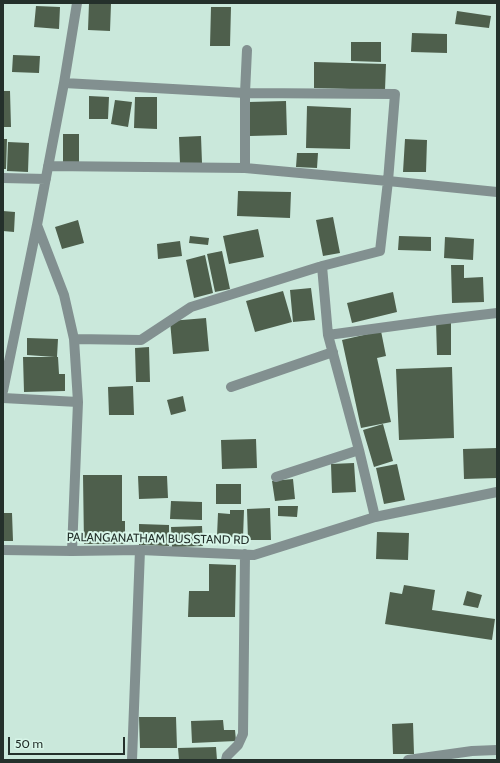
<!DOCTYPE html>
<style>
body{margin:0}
#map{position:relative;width:500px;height:763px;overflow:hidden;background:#cae8db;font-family:Cabin,sans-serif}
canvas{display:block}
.frame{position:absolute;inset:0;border:4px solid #24302b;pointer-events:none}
.scale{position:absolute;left:8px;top:737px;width:117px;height:18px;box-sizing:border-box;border:2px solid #24302b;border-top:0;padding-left:5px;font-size:12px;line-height:14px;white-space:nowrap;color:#24302b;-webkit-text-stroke:3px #d7f5e8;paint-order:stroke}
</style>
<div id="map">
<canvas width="500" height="763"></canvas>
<div class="frame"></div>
<div class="scale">50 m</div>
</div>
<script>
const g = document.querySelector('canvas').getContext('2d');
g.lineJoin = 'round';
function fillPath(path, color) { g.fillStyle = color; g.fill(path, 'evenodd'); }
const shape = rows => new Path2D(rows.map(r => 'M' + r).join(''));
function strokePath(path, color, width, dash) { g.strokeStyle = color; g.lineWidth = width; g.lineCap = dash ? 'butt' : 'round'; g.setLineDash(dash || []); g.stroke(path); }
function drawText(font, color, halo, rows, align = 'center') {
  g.font = font + ' Cabin,sans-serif'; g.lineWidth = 4; g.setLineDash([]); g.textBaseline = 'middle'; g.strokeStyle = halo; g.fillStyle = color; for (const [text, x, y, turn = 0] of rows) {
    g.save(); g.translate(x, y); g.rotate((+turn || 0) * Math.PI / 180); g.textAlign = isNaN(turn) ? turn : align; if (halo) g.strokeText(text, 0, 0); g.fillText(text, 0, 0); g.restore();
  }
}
fillPath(shape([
 [89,3,111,4,110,31,88,30],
 [36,6,60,7,59,29,34,27],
 [211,7,231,7,230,46,210,46],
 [457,11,491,16,489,28,455,24],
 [412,33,447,34,447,53,411,52],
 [351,42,381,42,381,62,351,61],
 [13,55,40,56,39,73,12,72],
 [314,62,386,64,385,90,314,88],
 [3,91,10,91,11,127,3,127],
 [89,96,109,97,108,119,89,119],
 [135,97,157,97,157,129,134,128],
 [115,100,132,102,128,127,111,124],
 [286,101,287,135,250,136,249,102],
 [307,106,351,108,350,149,306,148],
 [63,134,79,134,79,163,63,163],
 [201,136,202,163,180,164,179,137],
 [3,139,7,139,6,169,3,169],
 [405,139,427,140,426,172,403,172],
 [8,142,29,143,28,172,7,171],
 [297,153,318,153,317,168,296,167],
 [238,191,291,192,290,218,237,216],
 [3,211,15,212,14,232,3,231],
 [333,217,340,253,323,256,316,220],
 [78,220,84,243,62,249,55,227],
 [258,229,264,257,229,264,223,236],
 [190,236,209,238,208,245,189,243],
 [399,236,431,237,431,251,398,250],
 [445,237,474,239,473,260,444,258],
 [180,241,182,256,158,259,157,244],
 [222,251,230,289,215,292,207,254],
 [205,255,213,293,194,298,186,260],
 [451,265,464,265,464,278,483,277,484,302,452,303],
 [311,288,315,320,293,322,290,290],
 [283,291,292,322,255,332,246,301],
 [393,292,397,312,352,323,347,303],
 [206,318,209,351,173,354,170,321],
 [451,320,451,355,437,355,436,321],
 [381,331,386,356,377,358,391,422,361,428,342,340],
 [27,338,58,339,57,357,58,357,59,374,65,374,65,391,24,392,23,357,55,357,27,355],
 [149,347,150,382,136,382,135,348],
 [452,367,454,438,399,440,396,369],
 [133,386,134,415,109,415,108,387],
 [183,396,186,411,171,415,167,400],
 [383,424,393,461,374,467,363,430],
 [256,439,257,468,222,469,221,440],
 [497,448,497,478,464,479,463,449],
 [354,463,356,492,332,493,331,464],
 [397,464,405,500,384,504,376,468],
 [83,475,122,475,122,521,125,521,125,544,84,544],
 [138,476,167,476,168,498,139,499],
 [293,479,295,499,275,501,272,481],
 [216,484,241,484,241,504,216,504],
 [171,501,202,502,202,520,170,519],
 [278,506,298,506,297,517,278,516],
 [270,508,271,540,248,540,247,509],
 [230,510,244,510,243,538,217,536,218,513,230,514],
 [3,513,12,513,13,541,3,541],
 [139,524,169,525,169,546,139,545],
 [202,526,203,546,172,547,171,527],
 [377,532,409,533,408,560,376,559],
 [209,564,236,565,235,617,188,617,189,591,209,591],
 [404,585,435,590,432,610,495,619,492,640,385,624,390,592,402,594],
 [467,591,482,595,478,608,463,605],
 [139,717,176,717,177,748,140,748],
 [223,720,224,730,235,730,236,741,192,743,191,721],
 [413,723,414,754,393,754,392,724],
 [216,747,217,760,179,760,178,748]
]), '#4e5f4c');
strokePath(shape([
 [64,83,245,93,395,94,388,181,380,251,322,266,191,307,141,340,74,339],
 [48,166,245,168,388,181,497,192],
 [245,168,245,93,247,50],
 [3,178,46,179],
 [37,225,64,295,74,339,78,402],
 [322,266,328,335],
 [231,387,333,352],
 [3,391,37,225,64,83,77,3],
 [3,398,78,402,72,551],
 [276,477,359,450],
 [375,517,359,450,328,335,438,320,497,313],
 [3,550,72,551,140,550,254,555,375,517,497,492],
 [132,760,140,550],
 [226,760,227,756,238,745,243,734,245,554],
 [408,760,472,751,497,750]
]), '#829090', 10);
drawText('12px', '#24302b', '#d7f5e8', [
 ["PALANGANATHAM BUS STAND RD",158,539,1]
]);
</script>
